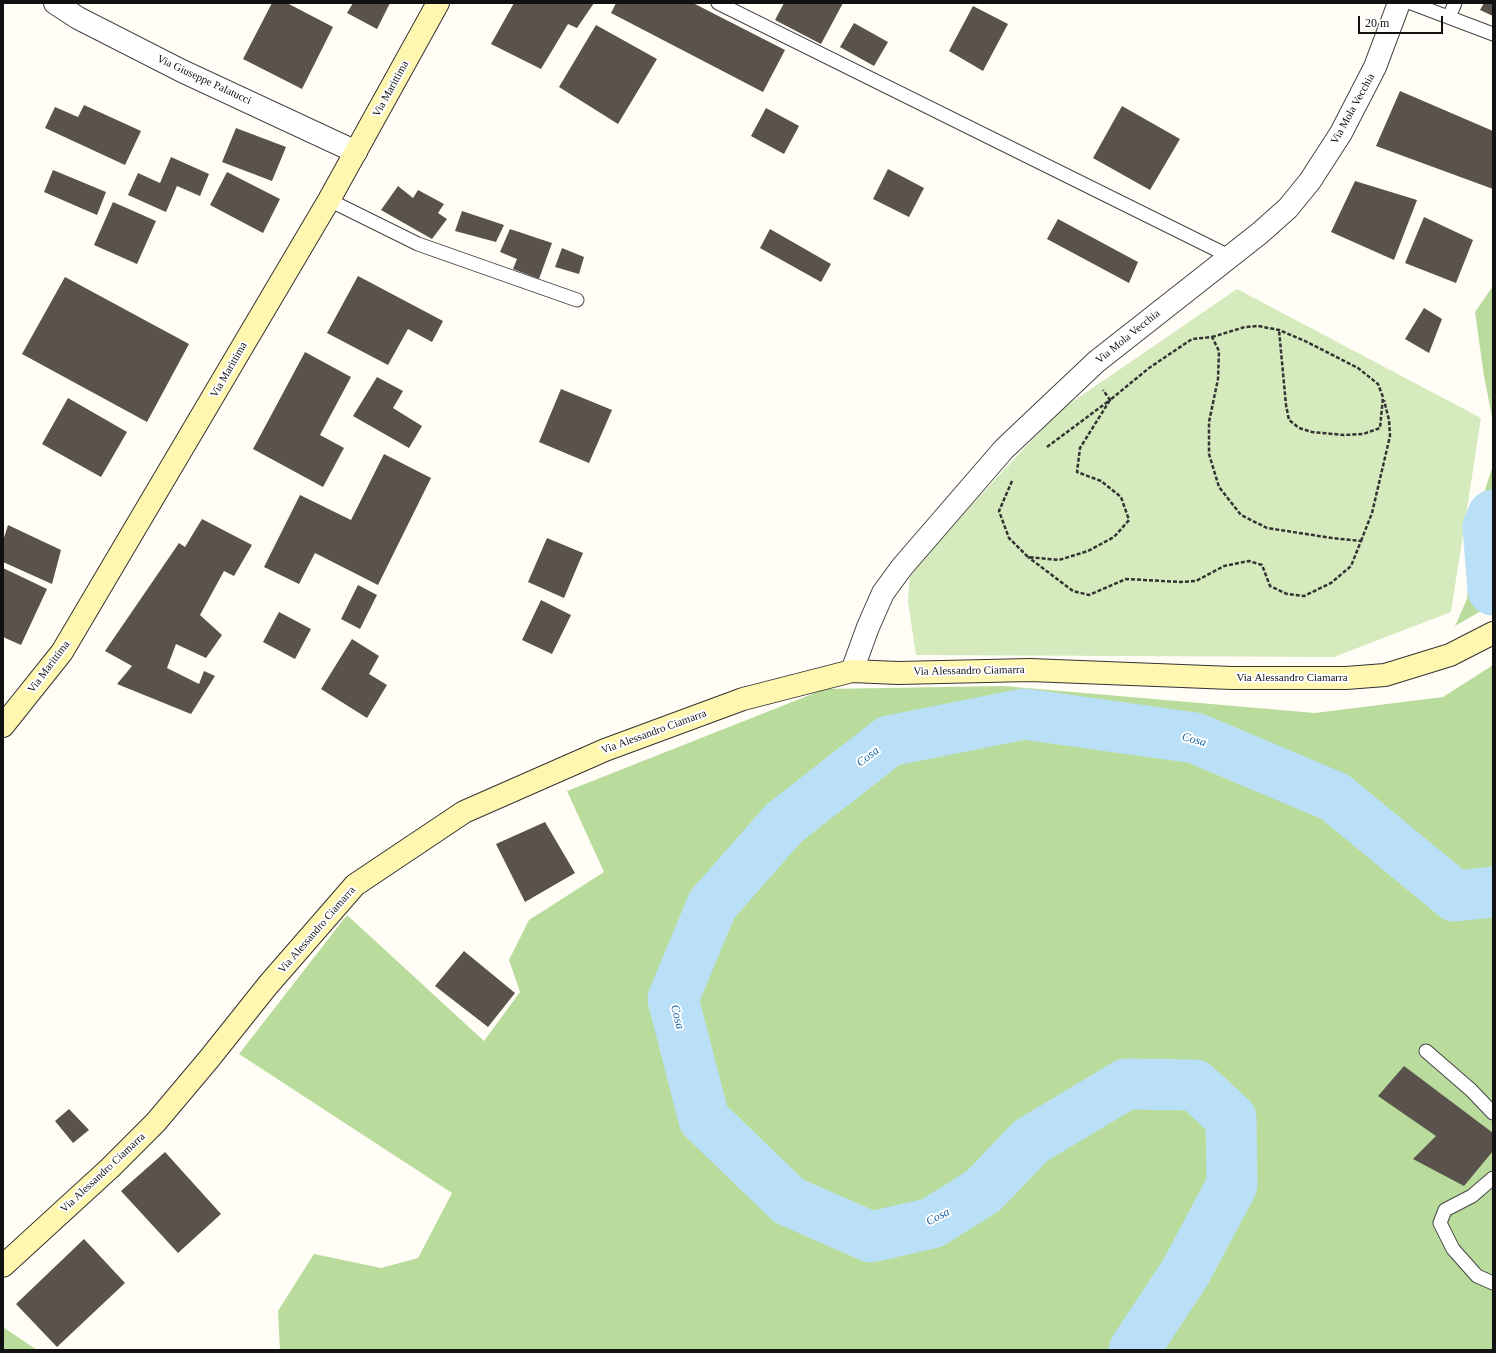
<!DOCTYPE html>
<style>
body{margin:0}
#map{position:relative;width:1496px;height:1353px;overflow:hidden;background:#fffdf5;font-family:"Times New Roman",serif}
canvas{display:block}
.frame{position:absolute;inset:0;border:4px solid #111;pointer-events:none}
.scale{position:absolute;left:1358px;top:16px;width:85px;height:18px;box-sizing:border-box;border:2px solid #111;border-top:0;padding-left:5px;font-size:12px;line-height:14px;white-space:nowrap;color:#111;-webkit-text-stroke:3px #fff;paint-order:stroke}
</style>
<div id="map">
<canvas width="1496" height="1353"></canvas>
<div class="frame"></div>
<div class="scale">20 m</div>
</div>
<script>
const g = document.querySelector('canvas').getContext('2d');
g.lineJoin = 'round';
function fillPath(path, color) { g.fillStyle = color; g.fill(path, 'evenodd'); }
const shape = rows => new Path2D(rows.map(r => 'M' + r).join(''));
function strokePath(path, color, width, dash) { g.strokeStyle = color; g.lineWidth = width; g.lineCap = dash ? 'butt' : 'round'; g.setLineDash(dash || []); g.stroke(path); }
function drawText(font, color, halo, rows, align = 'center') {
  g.font = font + ' "Times New Roman",serif'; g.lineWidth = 4; g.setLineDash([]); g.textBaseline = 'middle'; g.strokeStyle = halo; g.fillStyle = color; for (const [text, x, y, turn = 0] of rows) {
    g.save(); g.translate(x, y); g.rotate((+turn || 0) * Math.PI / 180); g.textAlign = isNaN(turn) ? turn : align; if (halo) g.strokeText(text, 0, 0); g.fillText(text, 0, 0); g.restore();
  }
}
fillPath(shape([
 [1237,289,1481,418,1451,612,1334,657,916,655,908,602,910,571,1059,411]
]), '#d5ebbd');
fillPath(shape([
 [1493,286,1493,422,1484,376,1475,312],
 [1493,465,1493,604,1455,626,1467,599,1470,560,1477,515],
 [1493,665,1493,1350,280,1350,278,1311,314,1254,381,1268,418,1258,452,1193,239,1054,347,915,484,1041,520,992,509,960,529,920,604,872,567,791,825,689,1004,686,1315,713,1443,697],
 [3,1327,37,1350,3,1350]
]), '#b9dc9c');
strokePath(shape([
 [1493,515,1488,527,1493,590],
 [1134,1350,1185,1273,1232,1185,1231,1118,1195,1085,1126,1084,1031,1141,983,1191,932,1223,871,1237,789,1201,704,1119,673,999,712,905,784,823,889,741,1024,714,1195,738,1335,797,1455,896,1493,892]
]), '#b9e0f7', 51);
fillPath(shape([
 [272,3,287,3,333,27,302,89,243,59],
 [353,3,390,3,377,29,347,13],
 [514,3,594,3,577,28,568,24,541,69,491,44],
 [616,3,693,3,785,50,763,92,611,13],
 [784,3,843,3,821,44,775,20],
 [1484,3,1493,3,1493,16,1480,10],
 [973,6,1008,24,983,71,949,51],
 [854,23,888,42,874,66,840,47],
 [596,25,657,59,618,124,559,87],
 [1400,91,1493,131,1493,189,1376,146],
 [84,105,141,131,125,165,45,128,55,107,78,117],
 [1122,106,1180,139,1150,190,1093,158],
 [766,108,799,126,784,154,751,136],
 [236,128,286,147,272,181,222,162],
 [171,157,209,174,200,196,177,186,166,212,128,195,138,173,160,183],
 [888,169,924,188,909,217,873,199],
 [53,170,106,192,97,215,44,192],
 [227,172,280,199,263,233,210,205],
 [1355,181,1417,200,1394,260,1331,232],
 [398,186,413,198,418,190,444,204,438,213,447,219,432,239,381,210],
 [113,202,156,221,137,264,94,245],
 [462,211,504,225,496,242,455,231],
 [1424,217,1473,240,1456,283,1405,263],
 [1058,219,1138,262,1129,283,1047,239],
 [510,229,552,243,539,279,513,269,517,259,500,252],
 [770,229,831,264,821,282,760,248],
 [562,248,584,257,579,274,555,267],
 [358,276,443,321,432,342,408,329,388,365,327,333],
 [65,277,189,344,147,422,22,354],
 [1424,308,1442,319,1429,353,1405,339],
 [305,352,351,377,320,435,344,448,323,487,253,449],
 [377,377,403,391,393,408,422,426,409,448,353,416],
 [561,389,612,410,589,463,539,442],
 [68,398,127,432,101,477,42,444],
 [384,454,431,478,378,585,315,553,299,584,264,567,300,495,351,520],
 [202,519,252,545,234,576,224,571,200,615,222,635,206,658,176,644,167,668,199,684,204,671,215,676,191,714,117,684,132,666,105,651,179,543,185,547],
 [8,525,61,550,52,584,3,562,3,541],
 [547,538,583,553,564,598,528,582],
 [3,568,47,589,21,645,3,637],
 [358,585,377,595,360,629,341,619],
 [541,600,571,615,552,654,522,640],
 [279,612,311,629,295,659,263,642],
 [352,639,379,656,369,674,387,685,367,718,321,689],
 [545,822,575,873,525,902,496,844],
 [464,951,515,993,488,1027,435,986],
 [1404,1066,1493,1133,1493,1151,1464,1186,1413,1159,1436,1136,1378,1096],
 [69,1109,89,1130,73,1143,55,1121],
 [165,1152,221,1214,178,1253,121,1191],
 [84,1239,125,1283,57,1347,16,1304]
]), '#5a524d');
const lane = shape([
 [718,3,1229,256],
 [1411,3,1493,34],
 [1449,17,1455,3],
 [329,200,418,244,577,300],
 [1426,1051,1471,1090,1493,1113],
 [1493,1178,1472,1196,1445,1210,1440,1223,1453,1249,1477,1276,1493,1283]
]);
const street = shape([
 [55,3,78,18,182,71,356,152],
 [852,671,868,627,883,593,902,567,1004,449,1096,362,1260,233,1288,208,1310,181,1341,133,1375,67,1399,3]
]);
const secondary = shape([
 [3,726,62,652,329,200,438,3],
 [3,1266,110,1168,156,1122,209,1059,268,985,355,885,464,812,605,750,743,699,852,671,898,673,1030,670,1232,678,1346,678,1385,675,1450,655,1493,633]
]);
strokePath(lane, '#444', 15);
strokePath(street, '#444', 24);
strokePath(secondary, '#333', 24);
strokePath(shape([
 [1212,337,1245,327,1258,326,1279,330,1305,341,1358,368,1378,384,1383,397,1380,428,1363,434,1344,435,1312,432,1299,428,1289,420,1286,405,1279,330],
 [1047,447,1110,400,1103,390],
 [1012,481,999,511,1009,538,1028,557,1059,560,1088,551,1114,537,1129,520,1121,497,1101,481,1077,472,1080,448,1110,400,1149,368,1192,339,1212,337,1219,351,1218,379,1209,422,1209,454,1219,487,1241,515,1267,528,1332,538,1361,541,1351,566,1331,583,1304,596,1287,594,1270,586,1262,565,1249,561,1224,566,1196,581,1181,582,1126,579,1089,595,1073,591,1028,557],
 [1361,541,1372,513,1390,436,1389,420,1384,400]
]), '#333', 2.5, [4, 2]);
strokePath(lane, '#fff', 13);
strokePath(street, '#fff', 22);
strokePath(secondary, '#fff6b0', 22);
drawText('11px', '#111', '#fff', [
 ["Via Giuseppe Palatucci",204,80,25],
 ["Via Marittima",391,89,-61],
 ["Via Mola Vecchia",1353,109,-61],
 ["Via Mola Vecchia",1128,337,-39],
 ["Via Marittima",229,370,-60],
 ["Via Marittima",49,667,-53],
 ["Via Alessandro Ciamarra",969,671,-1],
 ["Via Alessandro Ciamarra",1292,678],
 ["Via Alessandro Ciamarra",654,732,-20],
 ["Via Alessandro Ciamarra",317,930,-49],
 ["Via Alessandro Ciamarra",103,1173,-43]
]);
drawText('italic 12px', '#1768a6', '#fff', [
 ["Cosa",1194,740,15],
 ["Cosa",868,757,-38],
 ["Cosa",677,1017,76],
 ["Cosa",938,1217,-27]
]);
</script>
